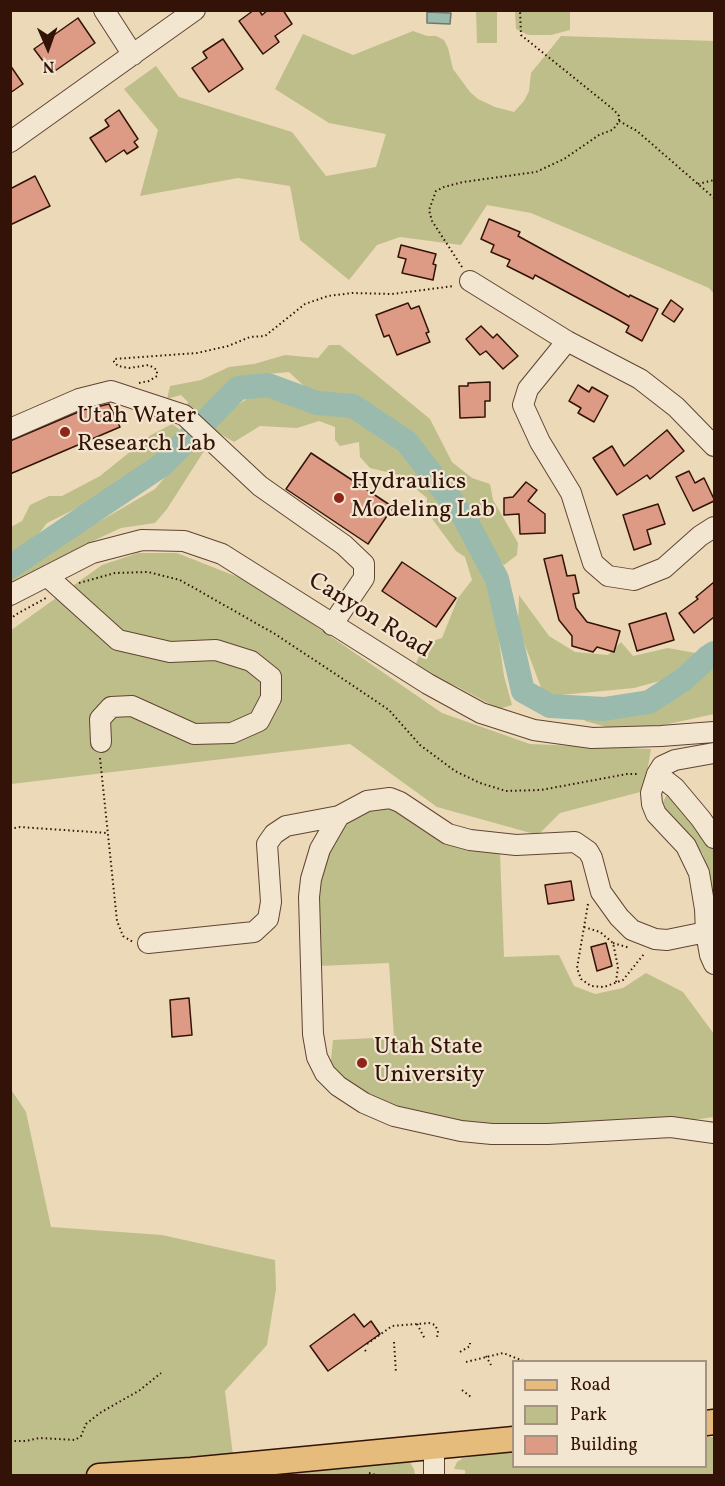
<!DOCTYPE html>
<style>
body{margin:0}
#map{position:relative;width:725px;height:1486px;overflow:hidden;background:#ecd9b8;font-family:Vollkorn,serif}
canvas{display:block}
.frame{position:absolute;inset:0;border:12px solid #331307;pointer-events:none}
.legend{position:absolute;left:512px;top:1360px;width:195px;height:108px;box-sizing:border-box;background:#f3e6d1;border:2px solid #a69280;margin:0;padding:8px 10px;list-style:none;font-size:18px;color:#331307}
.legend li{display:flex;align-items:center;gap:12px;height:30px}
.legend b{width:30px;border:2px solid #a69280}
.north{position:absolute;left:18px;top:18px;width:60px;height:60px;-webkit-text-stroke:4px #f3e6d1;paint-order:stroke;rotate:178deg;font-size:16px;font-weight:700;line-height:24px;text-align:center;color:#331307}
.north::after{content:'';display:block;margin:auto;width:21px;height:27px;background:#331307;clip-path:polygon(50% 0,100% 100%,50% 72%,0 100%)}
</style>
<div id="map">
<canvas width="725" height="1486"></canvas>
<div class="frame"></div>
<ul class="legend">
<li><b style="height:8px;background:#e6bc7c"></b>Road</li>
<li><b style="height:16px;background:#bebe8a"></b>Park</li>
<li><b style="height:16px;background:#dd9b85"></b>Building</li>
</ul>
<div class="north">N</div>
</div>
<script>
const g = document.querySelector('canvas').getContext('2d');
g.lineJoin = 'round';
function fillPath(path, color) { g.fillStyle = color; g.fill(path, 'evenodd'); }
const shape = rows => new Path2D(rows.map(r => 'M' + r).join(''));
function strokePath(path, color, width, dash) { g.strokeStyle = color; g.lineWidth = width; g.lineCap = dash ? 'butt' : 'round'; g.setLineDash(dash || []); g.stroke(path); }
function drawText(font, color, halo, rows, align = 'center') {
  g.font = font + ' Vollkorn,serif'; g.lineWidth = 4.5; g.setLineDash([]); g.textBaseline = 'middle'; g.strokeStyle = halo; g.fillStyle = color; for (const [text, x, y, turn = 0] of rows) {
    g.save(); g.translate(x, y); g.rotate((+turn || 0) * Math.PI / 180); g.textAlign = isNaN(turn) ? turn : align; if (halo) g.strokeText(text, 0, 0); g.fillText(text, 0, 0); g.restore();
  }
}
fillPath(shape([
 [476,11,497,11,497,43,477,43],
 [515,11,570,11,570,30,551,35,528,35,516,29],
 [413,31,427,36,436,36,444,40,448,48,453,69,470,92,478,99,495,107,514,112,524,101,529,91,531,73,561,36,714,41,714,294,709,288,531,213,487,205,461,245,400,237,377,245,349,280,300,240,290,186,238,178,140,196,158,130,124,89,156,66,179,97,292,132,326,176,376,167,386,134,329,123,275,89,303,34,353,55],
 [329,345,340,345,430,419,452,462,472,478,490,484,493,500,518,543,517,555,504,565,482,541,489,571,504,676,512,705,499,709,458,687,420,671,416,663,426,643,442,638,458,598,472,580,465,557,456,551,427,512,427,498,399,475,370,468,360,457,359,442,340,446,335,440,335,427,319,421,297,428,260,426,234,442,215,431,214,424,226,412,255,394,275,391,330,411,338,409,336,398,305,387,289,372,245,376,220,391,197,415,186,408,188,402,181,395,167,399,170,386,201,380,229,367,254,364,285,355,318,358],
 [172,424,179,429,181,438,163,460,121,486,47,523,27,549,11,560,11,527,22,521,30,505,49,496,62,496,100,476,151,435],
 [199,444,204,451,167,509,155,523,121,528,82,546,11,587,10,573,35,555,102,520,155,489,190,448],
 [138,553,177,553,253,583,442,713,530,744,651,749,644,791,560,813,538,835,437,807,350,744,11,784,10,631,102,565],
 [519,595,549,636,575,652,608,655,621,642,633,656,668,648,701,654,705,667,714,662,714,714,664,725,614,729,585,721,583,715,589,711,614,711,664,705,670,683,667,679,634,688,550,696,542,690,518,627],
 [666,796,676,796,714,851,714,896,703,854,666,812,663,802],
 [378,805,398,809,500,853,504,957,559,955,574,986,595,994,623,988,646,973,683,992,714,1034,714,1117,685,1121,547,1128,464,1125,397,1112,367,1098,330,1070,333,1040,394,1037,389,963,319,966,317,891,325,856,344,823],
 [10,1088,26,1112,51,1227,162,1235,275,1260,276,1289,267,1345,225,1391,235,1472,409,1461,414,1469,415,1475,11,1475],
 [706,1437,714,1437,714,1475,465,1476,465,1470,454,1469,457,1462,463,1458,481,1455,513,1452,514,1466,706,1466]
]), '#bebe8a');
const water = shape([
 [427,12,451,13,450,24,427,23,427,12]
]);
fillPath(water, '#99baad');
strokePath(water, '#70776b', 1.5);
strokePath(shape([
 [10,567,162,465,238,388,268,385,317,403,353,406,407,442,464,517,497,579,523,691,550,706,604,709,649,702,683,680,708,657,714,653]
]), '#99baad', 24);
const building = shape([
 [254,10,259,10,262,15,268,10,283,10,292,24,275,36,279,42,263,54,239,21,254,10],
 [78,18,95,43,52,73,34,49,78,18],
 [223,39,243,69,209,92,192,68,207,58,203,52,223,39],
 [10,65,23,84,10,93,10,65],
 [119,110,138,139,134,142,138,147,127,154,124,150,106,162,90,138,109,126,105,120,119,110],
 [35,176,50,206,10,225,10,189,35,176],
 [489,219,520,232,518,236,629,297,630,295,658,309,642,341,626,332,629,326,617,319,535,275,533,279,507,266,510,260,491,252,494,245,481,239,489,219],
 [401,245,436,254,433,264,436,265,433,280,402,273,406,259,398,257,401,245],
 [671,300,683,309,674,322,662,314,671,300],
 [408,303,411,309,419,306,429,332,426,333,430,342,397,355,389,335,384,337,376,315,408,303],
 [481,326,493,338,497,334,518,356,503,369,486,351,480,355,466,339,481,326],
 [490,382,490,401,485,401,485,417,460,418,459,386,468,386,468,383,490,382],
 [578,385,589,392,592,387,608,396,594,422,578,413,581,408,569,401,578,385],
 [109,404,120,427,10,474,10,441,83,410,109,404],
 [667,430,684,451,650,479,647,475,617,495,593,458,612,446,624,466,667,430],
 [311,453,393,507,368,544,286,489,311,453],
 [689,471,695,483,704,478,714,499,714,501,693,511,676,477,689,471],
 [526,482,537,490,528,501,545,514,545,533,520,534,519,514,504,515,504,498,513,497,526,482],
 [658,504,665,524,647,530,651,544,634,550,623,515,658,504],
 [562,555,567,576,575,575,579,593,573,594,576,608,587,622,620,631,614,652,597,647,593,652,572,646,572,636,559,620,544,559,562,555],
 [402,562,456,598,436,627,382,591,402,562],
 [714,582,714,617,694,633,679,613,698,599,696,597,714,582],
 [666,613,674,640,637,651,629,624,666,613],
 [571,881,574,900,548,904,545,885,571,881],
 [606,943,612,966,597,971,591,947,606,943],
 [189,998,192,1035,172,1037,170,1000,189,998],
 [354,1314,364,1327,371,1321,380,1334,328,1371,310,1346,354,1314]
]);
fillPath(building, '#dd9b85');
strokePath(building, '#331307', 1.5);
const minor = shape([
 [104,10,133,55],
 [10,142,195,10],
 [470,281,567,341,640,379,676,407,714,446],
 [567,341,528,389,523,405,540,442,571,493,593,563,608,576,634,580,664,568,700,536,714,527],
 [10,429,79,399,111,391,184,415,260,486,344,545,364,564,364,578,332,625],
 [47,576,118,640,170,652,216,650,251,661,271,677,271,698,259,721,232,733,194,734,132,706,111,707,100,719,101,742],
 [10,595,92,553,142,540,184,541,222,554,428,684,481,713,534,730,592,738,661,736,714,732],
 [714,753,675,760,662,766,657,774,651,793,652,804,656,814,686,846,699,873,705,909,706,932,710,955,714,964],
 [657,774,675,788,701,819,714,838],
 [706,932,667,940,655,939,632,930,619,917,601,892,592,858,588,851,575,842,516,845,470,840,448,834,400,802,390,798,367,801,339,816,320,849,311,879,309,897,313,1034,317,1057,325,1073,338,1086,364,1103,394,1116,461,1131,492,1134,548,1134,671,1127,714,1133],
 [148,943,254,932,268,919,271,902,267,844,274,834,286,826,339,816],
 [434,1446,434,1476]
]);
const major = shape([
 [706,1423,714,1422],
 [99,1476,191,1470,514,1439]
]);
strokePath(minor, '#614433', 22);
strokePath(major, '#331307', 27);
strokePath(shape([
 [619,121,637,131,714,198],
 [698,184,714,180],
 [462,267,432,221,429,210,436,191,444,187,463,182,536,172,564,159,599,135,612,130,616,126,619,121,619,116,614,110,521,35,520,10],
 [139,383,149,381,157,376,157,370,149,365,129,368,118,366,114,362,114,359,197,353,228,346,250,337,265,336,305,304,328,296,352,293,392,294,454,286],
 [79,583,115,573,148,572,180,580,275,634,346,681,389,710,420,745,455,771,480,783,506,791,541,790,627,774,639,774],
 [10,620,15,615,46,598],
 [100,758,117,921,123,936,133,942],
 [10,829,20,827,107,833],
 [588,904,577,968,581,979,591,986,604,987,623,980,644,954],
 [584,927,600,932,613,943,618,967,616,982],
 [613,943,630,948],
 [417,1324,425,1339],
 [394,1342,396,1373],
 [367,1344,392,1326,429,1323,435,1325,438,1331,437,1338],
 [365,1350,367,1353],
 [460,1352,470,1346,470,1343],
 [486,1356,491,1365],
 [466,1362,503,1353,526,1362],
 [462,1390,471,1397],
 [10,1441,26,1441,39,1438,75,1440,81,1436,86,1424,100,1413,140,1390,161,1373],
 [369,1473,379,1476]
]), '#331307', 2, [1.5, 3]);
strokePath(minor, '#f3e6d1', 20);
strokePath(major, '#e6bc7c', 24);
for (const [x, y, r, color] of [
 [65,432,6,"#8f2418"],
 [339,498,6,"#8f2418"],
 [362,1063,6,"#8f2418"]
]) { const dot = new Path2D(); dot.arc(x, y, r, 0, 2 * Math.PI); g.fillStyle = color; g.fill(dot); strokePath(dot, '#f3e6d1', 2); }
drawText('24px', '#331307', '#f3e6d1', [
 ["Utah Water",77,418],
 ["Research Lab",77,446],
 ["Hydraulics",351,484],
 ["Modeling Lab",351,512],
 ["Utah State",374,1049],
 ["University",374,1077]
], 'left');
drawText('24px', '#331307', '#f3e6d1', [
 ["Canyon Road",369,617,32]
]);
</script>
